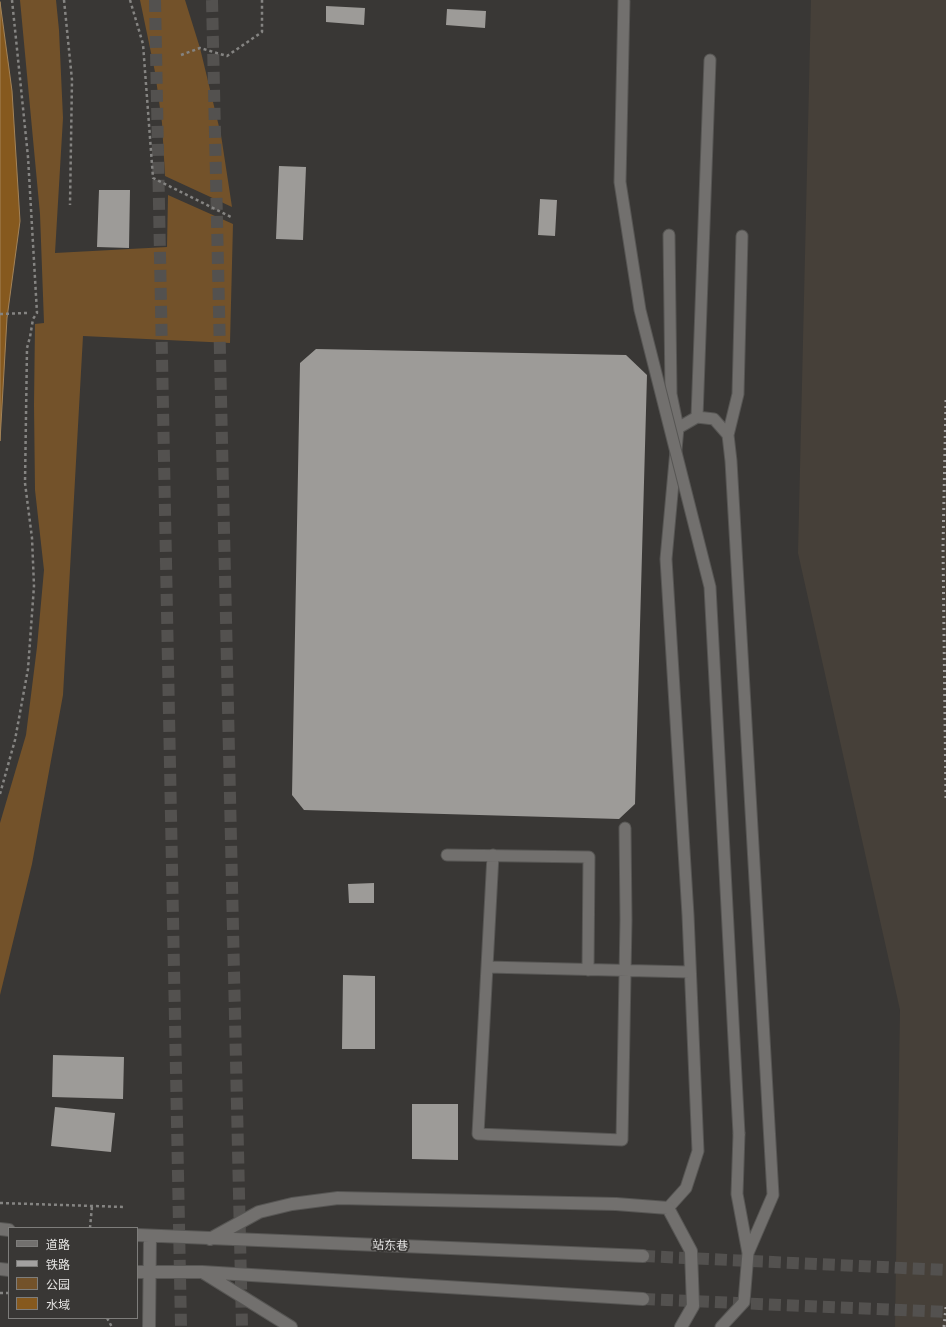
<!DOCTYPE html>
<meta charset="utf-8">
<style>
body{margin:0}
#map{position:relative;width:946px;height:1327px;overflow:hidden;background:#393735;font-family:"Fira Sans Condensed","Noto Sans SC",sans-serif}
canvas{display:block}
.legend{position:absolute;left:8px;top:1227px;width:130px;height:92px;box-sizing:border-box;background:#393735;border:1px solid #7e7d7b;margin:0;padding:5px 7px;list-style:none;font-size:12px;color:#e6e5e4}
.legend li{display:flex;align-items:center;gap:8px;height:20px}
.legend b{width:20px;border:1px solid #7e7d7b}
</style>
<div id="map">
<canvas width="946" height="1327"></canvas>
<ul class="legend">
<li><b style="height:5px;background:#72706e"></b>道路</li>
<li><b style="height:5px;background:#a3a1a0"></b>铁路</li>
<li><b style="height:11px;background:#73522a"></b>公园</li>
<li><b style="height:11px;background:#86591e"></b>水域</li>
</ul>
</div>
<script>
const g = document.querySelector('canvas').getContext('2d');
g.lineJoin = 'round';
function fillPath(path, color) { g.fillStyle = color; g.fill(path, 'evenodd'); }
const shape = rows => new Path2D(rows.map(r => 'M' + r).join(''));
function strokePath(path, color, width, dash) { g.strokeStyle = color; g.lineWidth = width; g.lineCap = dash ? 'butt' : 'round'; g.setLineDash(dash || []); g.stroke(path); }
function drawText(font, color, halo, rows, align = 'center') {
  g.font = font + ' "Fira Sans Condensed","Noto Sans SC",sans-serif'; g.lineWidth = 4; g.setLineDash([]); g.textBaseline = 'middle'; g.strokeStyle = halo; g.fillStyle = color; for (const [text, x, y, turn = 0] of rows) {
    g.save(); g.translate(x, y); g.rotate((+turn || 0) * Math.PI / 180); g.textAlign = isNaN(turn) ? turn : align; if (halo) g.strokeText(text, 0, 0); g.fillText(text, 0, 0); g.restore();
  }
}
fillPath(shape([
 [811,0,946,0,946,1327,895,1327,900,1010,798,553]
]), '#464039');
fillPath(shape([
 [20,0,56,0,59,30,63,118,55,253,167,247,168,195,233,224,230,343,83,336,63,695,32,864,0,995,0,823,26,735,37,647,44,570,35,490,34,405,35,324,44,323,40,214],
 [140,0,185,0,200,48,221,135,232,207,165,176,162,123,155,72]
]), '#73522a');
const water = shape([
 [0,2,12,91,20,221,7,318,0,441,0,2]
]);
fillPath(water, '#86591e');
strokePath(water, '#a38359', 1);
fillPath(shape([
 [326,6,365,8,364,25,326,22],
 [447,9,486,11,485,28,446,25],
 [279,166,306,167,303,240,276,239],
 [99,190,130,190,129,248,97,247],
 [540,199,557,200,555,236,538,235],
 [316,349,626,355,647,375,635,804,619,819,304,810,292,795,300,363],
 [374,883,374,903,349,903,348,884],
 [343,975,375,976,375,1049,342,1049],
 [53,1055,124,1057,123,1099,52,1097],
 [412,1104,458,1104,458,1160,412,1159],
 [55,1107,115,1113,111,1152,51,1146]
]), '#9d9b98');
strokePath(shape([
 [643,1256,946,1270],
 [643,1299,946,1312]
]), '#53514f', 12, [12, 6]);
strokePath(shape([
 [155,0,181,1327],
 [212,0,242,1327]
]), '#53514f', 12, [12, 6]);
const lane = shape([
 [669,235,671,394,678,428],
 [697,417,710,60],
 [728,435,738,394,742,236],
 [447,855,589,857,588,970],
 [493,855,478,1134,622,1140,626,920,625,828],
 [487,967,690,972],
 [668,1208,686,1188,698,1151,688,915,666,559,678,428,697,417,714,419,728,435,731,461,773,1195,748,1253],
 [721,1327,744,1302,748,1253,737,1194,739,1134]
]);
const secondary = shape([
 [0,1229,9,1230],
 [137,1235,643,1256],
 [210,1239,259,1212,292,1204,338,1198,616,1204,668,1208,691,1251,693,1306,681,1327],
 [0,1269,9,1270],
 [137,1272,202,1272,643,1299],
 [204,1273,291,1327],
 [149,1327,150,1236]
]);
strokePath(lane, '#575654', 13);
strokePath(secondary, '#575654', 14);
strokePath(shape([
 [64,0,72,80,70,205],
 [130,0,143,44,153,178,233,218],
 [181,55,200,48,227,56,262,32,262,0],
 [0,314,27,313],
 [0,794,15,740,28,669,34,586,32,538,25,483,27,348,30,337,33,319,37,313,28,157,12,0],
 [0,1203,125,1207],
 [90,1228,92,1206],
 [0,1293,9,1293],
 [107,1318,112,1327]
]), '#858482', 2.5, [3, 3]);
strokePath(lane, '#72706e', 11);
strokePath(secondary, '#72706e', 12);
strokePath(shape([
 [946,400,943,547,946,802],
 [944,1327,946,1307]
]), '#a3a1a0', 3, [2, 4]);
const laneBridge = shape([
 [624,0,620,182,640,310,710,587,739,1134]
]);
strokePath(laneBridge, '#575654', 13, []);
strokePath(laneBridge, '#72706e', 11);
drawText('12px', '#e6e5e4', '#393735', [
 ["站东巷",390,1246,2]
]);
</script>
